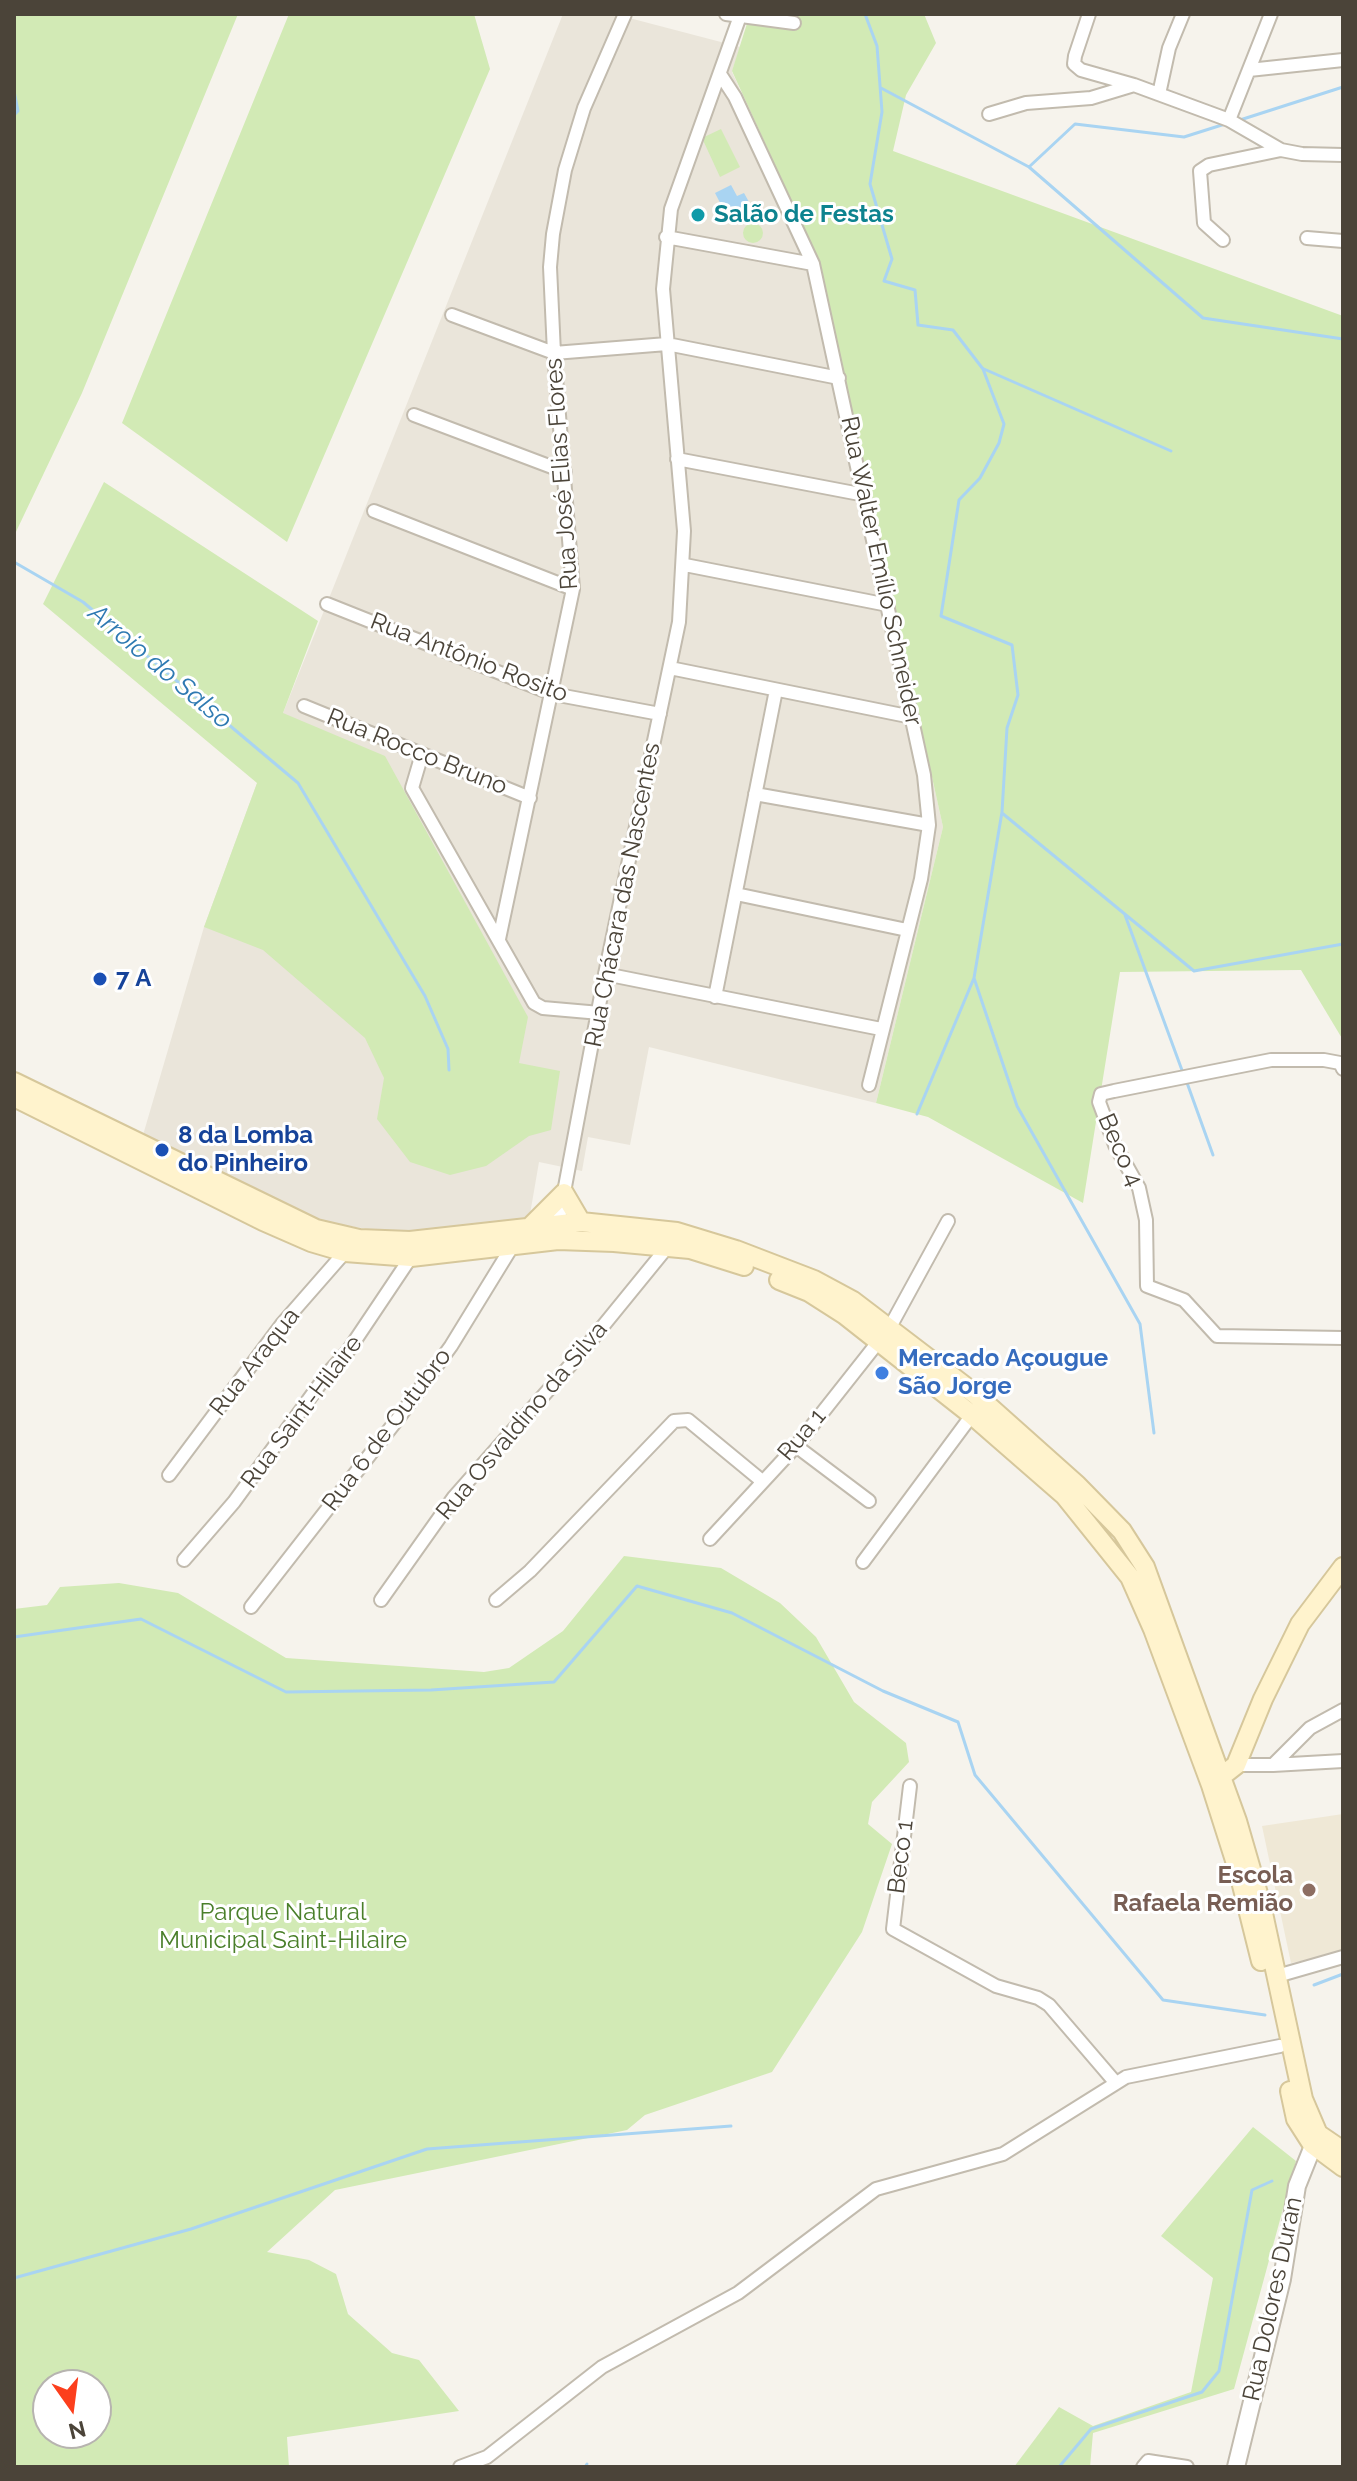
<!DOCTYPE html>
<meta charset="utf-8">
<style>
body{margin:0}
#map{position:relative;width:1357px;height:2481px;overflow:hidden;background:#f6f3ec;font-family:Raleway,sans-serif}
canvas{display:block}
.frame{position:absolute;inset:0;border:16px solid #4b4439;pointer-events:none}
.north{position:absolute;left:32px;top:2369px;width:80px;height:80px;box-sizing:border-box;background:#fff;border:2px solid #b7b4b0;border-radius:50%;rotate:166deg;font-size:22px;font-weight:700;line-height:32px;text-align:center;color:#4b4439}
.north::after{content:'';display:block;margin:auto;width:28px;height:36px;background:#fc3f1d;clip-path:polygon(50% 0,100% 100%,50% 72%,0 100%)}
</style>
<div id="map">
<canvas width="1357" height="2481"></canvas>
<div class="frame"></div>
<div class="north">N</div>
</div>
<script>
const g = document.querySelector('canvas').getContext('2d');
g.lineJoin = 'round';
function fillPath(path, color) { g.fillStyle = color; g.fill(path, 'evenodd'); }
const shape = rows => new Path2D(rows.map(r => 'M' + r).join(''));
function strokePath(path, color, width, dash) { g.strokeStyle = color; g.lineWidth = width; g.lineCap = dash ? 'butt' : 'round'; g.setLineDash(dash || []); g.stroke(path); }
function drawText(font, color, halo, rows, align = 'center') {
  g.font = font + ' Raleway,sans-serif'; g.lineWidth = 6; g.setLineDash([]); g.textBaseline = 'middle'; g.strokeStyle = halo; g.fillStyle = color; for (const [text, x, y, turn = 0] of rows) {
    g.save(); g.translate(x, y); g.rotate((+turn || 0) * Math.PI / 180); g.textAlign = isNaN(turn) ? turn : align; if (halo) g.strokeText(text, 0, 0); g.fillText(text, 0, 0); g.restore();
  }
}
fillPath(shape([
 [563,14,614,14,740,47,732,72,818,259,943,827,876,1103,649,1047,630,1145,588,1137,582,1171,539,1162,529,1220,409,1235,321,1222,143,1135,204,927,283,713]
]), '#eae5da');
fillPath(shape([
 [1343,1814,1343,1953,1291,1963,1262,1826]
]), '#efe8d6');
fillPath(shape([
 [14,14,238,14,82,393,14,536],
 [289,14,474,14,490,69,287,542,122,423],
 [750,14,924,14,936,43,906,95,893,151,1343,316,1343,1040,1301,970,1120,972,1083,1203,928,1117,876,1103,943,827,818,259,732,71],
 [721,129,740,167,720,177,702,138],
 '743 233a10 10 0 1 1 20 0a10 10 0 1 1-20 0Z',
 [104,482,318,621,283,713,385,756,528,1017,519,1063,560,1071,551,1130,529,1136,486,1166,450,1175,410,1162,377,1119,384,1078,365,1038,263,950,204,927,257,783,43,604],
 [624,1556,721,1568,780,1603,816,1637,854,1702,906,1743,909,1762,872,1802,868,1824,892,1844,862,1932,772,2072,645,2115,627,2130,335,2190,267,2252,309,2260,336,2274,348,2314,392,2353,419,2360,459,2411,287,2437,289,2467,14,2467,14,1609,47,1605,60,1587,119,1583,178,1593,286,1658,484,1672,509,1668,563,1631],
 [48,2385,96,2385,96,2433,48,2433],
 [1253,2127,1296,2161,1234,2389,1093,2433,1090,2467,1014,2467,1059,2407,1093,2426,1191,2392,1213,2278,1161,2236]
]), '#d2eab5');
fillPath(shape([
 [731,185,737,196,744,193,749,202,742,206,747,216,731,224,715,193]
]), '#a9d4f2');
strokePath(shape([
 [865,14,877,46,882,112,870,184,892,259,884,281,915,290,918,325,953,330,983,369,1004,424,999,443,980,478,959,500,941,616,1012,645,1018,695,1007,728,1002,812,974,978,917,1114],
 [881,88,1029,167,1203,318,1343,339],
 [14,91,18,111,14,115],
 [1240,120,1343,87],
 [1029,167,1075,124,1184,137,1225,124],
 [984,369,1171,451],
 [14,562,83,602,298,783,425,996,448,1049,449,1070],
 [1002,813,1194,971,1343,944],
 [1125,915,1183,1073],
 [974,978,1017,1106,1140,1324,1154,1433],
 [1186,1080,1213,1155],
 [14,1637,141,1619,286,1692,431,1690,554,1682,637,1586,732,1613,883,1691,958,1722,975,1775,1163,2000,1265,2015],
 [1314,1985,1343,1974],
 [14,2278,191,2229,427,2149,731,2126],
 [585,2467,587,2464],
 [1059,2467,1091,2429,1202,2392,1219,2371,1252,2190,1272,2181]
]), '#a9d4f2', 3);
const minor = shape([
 [726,14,794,23],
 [1089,14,1075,56,1074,64,1081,70,1134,85,1229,120,1281,150,1302,154,1343,155],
 [1249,70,1343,60],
 [720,74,735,97,813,264,924,775,929,825,921,879,869,1085],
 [1159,94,1169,48,1183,14],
 [989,114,1026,103,1091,98,1134,85],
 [1229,120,1271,14],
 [666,237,813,264],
 [1307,238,1343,241],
 [1223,240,1204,223,1200,171,1209,165,1281,150],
 [452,315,554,353,667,344,839,378],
 [414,415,565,472],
 [677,459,865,495],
 [374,511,573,589],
 [685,565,888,605],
 [327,604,553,694,660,714],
 [670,668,912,717],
 [304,706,530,798],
 [422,754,412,788,534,1003,543,1008,600,1013],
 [755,794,929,825],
 [736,894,907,930],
 [499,939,573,589,554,353,550,267,553,234,565,170,584,108,625,14],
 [605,974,881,1029],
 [715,997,776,690],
 [1343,1069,1340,1063,1324,1060,1271,1060,1114,1091,1101,1094,1099,1102,1115,1145,1139,1188,1146,1220,1147,1286,1184,1300,1217,1336,1343,1338],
 [558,1224,605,974,679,622,684,531,663,289,671,209,740,16],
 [796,1446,869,1501],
 [169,1475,282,1324,345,1252],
 [710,1539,796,1446,890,1327,948,1221],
 [184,1560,234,1502,328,1373,348,1351,411,1257],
 [863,1562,972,1415],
 [381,1600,454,1497,581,1353,669,1245],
 [496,1600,530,1571,674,1421,688,1420,762,1481],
 [251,1607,400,1416,451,1346,513,1245],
 [1236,1765,1273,1765,1310,1728,1343,1710],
 [1273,1765,1343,1761],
 [910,1786,893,1929,996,1986,1038,1998,1049,2005,1115,2082],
 [1277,1976,1343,1957],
 [460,2467,487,2457,602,2367,738,2293,876,2189,1003,2154,1126,2077,1280,2046],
 [1143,2467,1148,2461,1187,2467]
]);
const tertiary = shape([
 [1236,2467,1282,2279,1297,2186,1317,2136]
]);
const secondary = shape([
 [14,1082,316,1229,359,1239,410,1241,581,1222,677,1232,736,1250,814,1280,853,1301,975,1394,1077,1485,1122,1531,1145,1567,1237,1821,1261,1904,1303,2099,1318,2134,1343,2151],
 [14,1097,263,1221,311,1242,345,1252,411,1257,558,1240,614,1242,690,1249,744,1266],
 [529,1228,564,1193,581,1222],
 [779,1280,809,1292,845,1315,972,1415,1065,1496,1130,1577,1153,1629,1211,1785,1239,1873,1261,1961],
 [1213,1783,1236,1765,1263,1699,1300,1624,1343,1567],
 [1290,2091,1296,2119,1312,2144,1343,2167]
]);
strokePath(minor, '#c2bbae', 16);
strokePath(tertiary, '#c2bbae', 20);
strokePath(secondary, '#d6c79b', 22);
strokePath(minor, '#fff', 12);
strokePath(tertiary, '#fff', 16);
strokePath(secondary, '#fff3cd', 18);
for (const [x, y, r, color] of [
 [698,215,8,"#0f9aa8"],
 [100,979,8,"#1a4fb4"],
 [162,1150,8,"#1a4fb4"],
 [882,1373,8,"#3f7fe0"],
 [1309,1890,8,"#8d6e63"]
]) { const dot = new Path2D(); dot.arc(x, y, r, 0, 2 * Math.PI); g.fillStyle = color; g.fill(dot); strokePath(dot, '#fff', 3); }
drawText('bold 24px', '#0d838f', '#fff', [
 ["Salão de Festas",714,215]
], 'left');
drawText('24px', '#4b4439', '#fff', [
 ["Rua José Elias Flores",562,474,-94],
 ["Rua Walter Emílio Schneider",881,571,78],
 ["Rua Antônio Rosito",469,658,21],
 ["Rua Rocco Bruno",417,752,22],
 ["Rua Chácara das Nascentes",623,895,-79],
 ["Beco 4",1120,1150,66],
 ["Rua Araqua",255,1362,-52],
 ["Rua Saint-Hilaire",302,1412,-53],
 ["Rua Osvaldino da Silva",522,1421,-50],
 ["Rua 6 de Outubro",387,1430,-53],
 ["Rua 1",802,1435,-50],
 ["Beco 1",901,1857,-83],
 ["Rua Dolores Duran",1273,2299,-78]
]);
drawText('bold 24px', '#164399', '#fff', [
 ["7 A",116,979],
 ["8 da Lomba",178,1136],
 ["do Pinheiro",178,1164]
], 'left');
drawText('bold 24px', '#366cbe', '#fff', [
 ["Mercado Açougue",898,1359],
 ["São Jorge",898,1387]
], 'left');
drawText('bold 24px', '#785e54', '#fff', [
 ["Escola",1293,1876],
 ["Rafaela Remião",1293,1904]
], 'right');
drawText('24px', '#4a7f2a', '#fff', [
 ["Parque Natural",283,1913],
 ["Municipal Saint-Hilaire",283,1941]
]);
drawText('italic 26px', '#2e7ab2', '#fff', [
 ["Arroio do Salso",160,667,40]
]);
</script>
